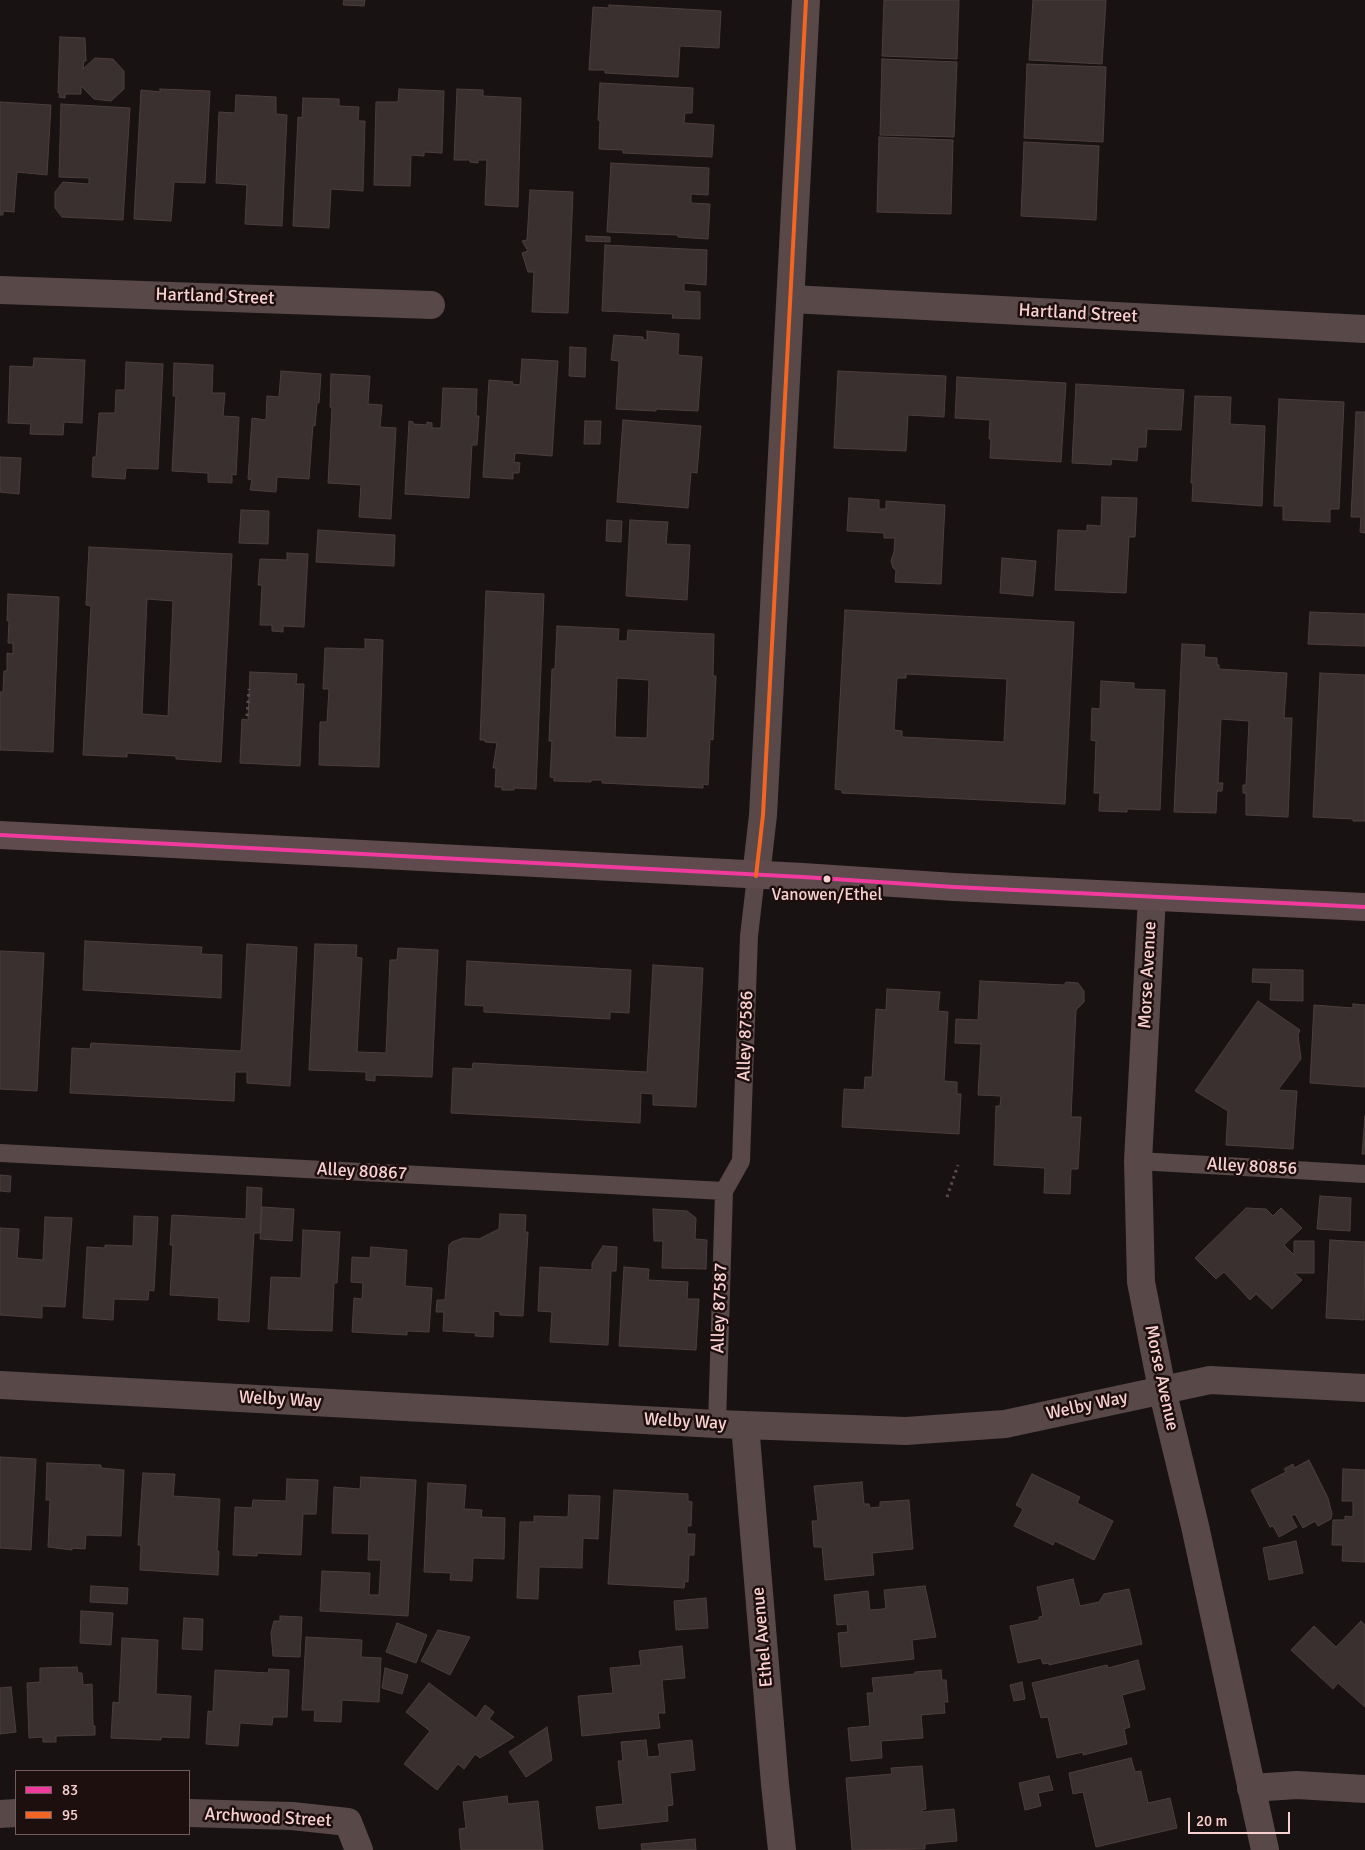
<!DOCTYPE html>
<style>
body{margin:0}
#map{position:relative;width:1365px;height:1850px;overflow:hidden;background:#181212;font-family:Signika,sans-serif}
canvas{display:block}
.legend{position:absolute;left:15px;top:1770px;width:175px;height:65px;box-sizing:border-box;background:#1c0f0e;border:1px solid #745c5c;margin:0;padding:6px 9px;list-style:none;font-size:15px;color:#f9d0d0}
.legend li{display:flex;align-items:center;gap:10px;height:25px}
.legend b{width:25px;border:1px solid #745c5c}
.scale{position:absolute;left:1188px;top:1812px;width:102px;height:22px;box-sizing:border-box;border:2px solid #f9d0d0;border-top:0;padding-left:6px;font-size:15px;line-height:18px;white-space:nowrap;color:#f9d0d0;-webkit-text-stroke:4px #1c0f0e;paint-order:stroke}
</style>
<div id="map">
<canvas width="1365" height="1850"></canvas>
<ul class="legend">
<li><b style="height:6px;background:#f13a9d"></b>83</li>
<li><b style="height:6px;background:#f26522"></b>95</li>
</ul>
<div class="scale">20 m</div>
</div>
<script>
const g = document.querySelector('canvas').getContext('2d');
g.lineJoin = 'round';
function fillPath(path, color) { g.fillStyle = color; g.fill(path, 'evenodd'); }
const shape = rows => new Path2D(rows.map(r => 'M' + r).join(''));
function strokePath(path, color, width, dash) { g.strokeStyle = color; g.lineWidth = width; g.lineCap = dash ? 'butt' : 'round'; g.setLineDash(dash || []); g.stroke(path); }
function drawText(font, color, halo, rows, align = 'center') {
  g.font = font + ' Signika,sans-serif'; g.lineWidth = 5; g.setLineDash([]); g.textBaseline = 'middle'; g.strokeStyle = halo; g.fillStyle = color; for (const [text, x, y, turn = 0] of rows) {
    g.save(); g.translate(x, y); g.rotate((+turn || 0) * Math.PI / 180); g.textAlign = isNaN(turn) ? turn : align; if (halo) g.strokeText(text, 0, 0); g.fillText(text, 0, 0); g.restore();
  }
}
const building = shape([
 [344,0,365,0,364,6,343,5,344,0],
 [884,0,959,0,957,59,882,56,884,0],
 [1033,0,1106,0,1102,64,1029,60,1033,0],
 [609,5,721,11,719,48,680,46,678,77,605,73,605,70,589,70,593,7,609,8,609,5],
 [60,37,85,38,86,61,84,61,83,69,95,58,113,59,124,71,124,89,111,101,94,99,81,86,81,94,65,94,65,98,59,97,60,93,58,93,60,37],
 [882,59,957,62,954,137,880,135,882,59],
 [1027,64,1106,67,1103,142,1024,138,1027,64],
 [600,83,693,88,692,113,685,113,684,123,714,125,712,157,623,153,623,150,599,149,600,121,598,120,600,83],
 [160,89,210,91,205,183,174,182,171,221,134,219,141,90,160,92,160,89],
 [399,89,444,91,442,153,424,152,424,156,411,155,410,186,374,185,376,102,398,102,399,89],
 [457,89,483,90,483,96,521,98,518,207,485,205,487,160,478,160,478,163,470,162,470,160,454,160,457,89],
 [236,95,276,97,276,114,287,115,282,226,245,224,247,185,216,183,219,112,235,113,236,95],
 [303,98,339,99,339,106,359,107,358,121,365,121,363,191,331,189,329,228,293,226,298,117,302,118,303,98],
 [0,102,51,105,47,175,17,172,14,212,3,211,3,215,0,215,0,102],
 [61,104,130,108,123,220,62,217,55,208,55,192,63,182,89,184,89,178,59,177,61,104],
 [879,137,953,140,951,214,877,212,879,137],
 [1024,142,1099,146,1096,220,1021,216,1024,142],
 [611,163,709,168,708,195,691,194,691,203,710,204,708,239,678,237,678,235,607,232,611,163],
 [530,190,573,192,568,313,532,312,534,272,528,272,522,253,528,251,522,241,527,240,530,190],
 [586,236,610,237,610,242,586,241,586,236],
 [605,245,707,250,706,285,684,283,684,291,700,292,700,319,672,318,673,314,602,311,605,245],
 [647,331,679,334,678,355,702,357,698,411,656,409,656,411,616,409,619,361,611,360,614,335,643,337,643,340,647,340,647,331],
 [570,347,586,348,585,377,569,376,570,347],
 [34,358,85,360,82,423,64,422,63,435,30,434,31,424,8,423,10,366,33,367,34,358],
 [522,359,558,361,552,456,515,453,514,462,520,463,519,473,513,473,513,479,483,477,489,380,513,382,512,384,520,385,522,359],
 [126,362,163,364,158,469,126,468,125,479,92,477,93,457,96,457,99,413,115,413,116,390,125,390,126,362],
 [174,363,213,365,212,393,225,393,223,416,239,417,236,475,232,474,232,483,208,482,208,473,172,471,176,396,173,396,174,363],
 [281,371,321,374,319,403,317,403,315,426,313,425,309,479,277,477,276,492,250,490,252,480,248,479,252,418,266,420,267,396,279,397,281,371],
 [838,371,946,376,944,417,908,415,906,451,834,448,838,371],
 [331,374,370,376,368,404,382,405,380,427,396,428,391,519,359,517,361,485,328,483,332,408,330,407,331,374],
 [957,377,1066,383,1061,462,990,458,991,439,989,439,990,420,955,418,957,377],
 [1076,384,1184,390,1181,430,1147,429,1146,447,1138,447,1137,461,1112,459,1111,465,1072,463,1076,384],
 [443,388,477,389,476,416,479,416,477,445,472,445,469,498,405,494,409,421,413,422,413,424,427,425,427,422,432,423,432,428,441,428,443,388],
 [1195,396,1231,397,1230,424,1265,426,1262,506,1192,501,1193,483,1191,483,1195,396],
 [1279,399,1344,402,1339,509,1330,509,1330,522,1283,520,1283,506,1274,506,1279,399],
 [1356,412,1365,412,1365,533,1360,532,1361,517,1351,517,1356,412],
 [623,420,701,426,697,473,691,472,688,508,617,502,623,420],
 [585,421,601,421,600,444,584,444,585,421],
 [0,457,21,458,19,494,0,492,0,457],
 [1102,497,1137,498,1135,537,1129,537,1126,593,1055,590,1058,530,1087,531,1087,525,1101,526,1102,497],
 [849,498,879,500,879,509,886,509,886,501,945,505,941,584,895,582,896,570,893,568,891,561,894,552,895,538,884,538,884,533,847,531,849,498],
 [241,510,269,511,268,544,239,543,241,510],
 [607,520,622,521,621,542,606,541,607,520],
 [630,520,668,522,666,544,690,545,687,600,626,596,630,520],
 [318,530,395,535,394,566,316,562,318,530],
 [89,547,232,554,221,762,176,759,176,756,127,753,127,757,83,755,91,606,86,605,89,547],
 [147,599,173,601,168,716,142,714,147,599],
 [287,553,308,554,304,627,283,626,283,632,272,631,272,625,260,625,262,585,258,585,260,559,287,560,287,553],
 [1002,558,1036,561,1033,596,1000,593,1002,558],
 [486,591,544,594,536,789,514,788,514,790,502,790,502,787,495,787,496,768,493,768,497,743,485,742,485,740,480,740,486,591],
 [8,594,59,597,53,752,0,750,0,692,3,692,4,671,7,671,7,653,13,654,13,643,8,643,9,620,7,621,8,594],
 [845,610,1074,622,1065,804,842,793,842,790,835,789,845,610],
 [906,674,1007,679,1004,742,902,737,902,731,894,730,897,678,906,678,906,674],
 [1310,612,1365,614,1365,646,1308,644,1310,612],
 [557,626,619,629,618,641,627,641,628,630,714,634,713,676,716,676,713,740,710,739,708,785,703,784,703,788,602,783,602,780,591,780,591,782,554,781,554,778,550,777,552,741,549,741,552,669,555,669,557,626],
 [617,678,649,680,647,738,615,737,617,678],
 [365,639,383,640,379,767,319,765,320,722,327,722,329,689,323,689,325,648,365,649,365,639],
 [1182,644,1205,645,1204,657,1217,658,1217,665,1219,665,1219,669,1287,673,1284,718,1292,718,1288,817,1246,815,1246,793,1243,793,1243,785,1246,785,1249,721,1221,719,1218,783,1223,783,1222,791,1217,791,1216,813,1174,812,1182,644],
 [250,672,297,674,296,684,304,684,300,766,240,763,242,719,248,720,250,672],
 [1320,673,1365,675,1365,821,1353,821,1353,819,1313,817,1320,673],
 [1101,681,1134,683,1134,689,1165,690,1160,810,1127,809,1127,812,1099,811,1100,793,1094,793,1096,741,1091,740,1092,708,1100,709,1101,681],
 [85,941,202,947,201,954,222,955,221,998,83,990,85,941],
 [247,944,297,947,290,1086,247,1083,247,1072,235,1072,234,1101,70,1093,72,1048,90,1049,91,1043,241,1051,247,944],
 [315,944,357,945,356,957,362,958,357,1052,386,1053,390,960,397,960,398,948,438,950,432,1077,375,1075,375,1081,366,1080,366,1072,309,1070,315,944],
 [0,951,44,953,37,1091,0,1089,0,951],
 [467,961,631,970,629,1013,610,1012,610,1019,484,1012,484,1006,465,1005,467,961],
 [653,965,703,968,696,1107,653,1105,653,1094,641,1093,640,1123,451,1113,453,1068,472,1069,473,1063,647,1072,653,965],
 [1253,969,1303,970,1303,1001,1270,1000,1271,983,1252,982,1253,969],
 [980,981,1064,985,1066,982,1078,983,1084,991,1084,1002,1076,1010,1071,1117,1081,1117,1078,1169,1071,1169,1070,1194,1044,1193,1045,1168,994,1165,996,1106,1000,1106,1001,1096,978,1095,981,1044,955,1043,956,1019,978,1020,980,981],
 [887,989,940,992,938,1011,948,1012,944,1081,957,1082,957,1094,961,1094,959,1134,842,1127,844,1089,864,1090,865,1077,872,1077,876,1009,886,1010,887,989],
 [1258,1001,1300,1030,1298,1035,1301,1059,1278,1090,1297,1091,1293,1149,1226,1145,1228,1111,1195,1091,1258,1001],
 [1353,1004,1365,1005,1365,1087,1310,1083,1314,1005,1353,1008,1353,1004],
 [1365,1116,1365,1154,1362,1154,1365,1116],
 [0,1175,11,1176,10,1192,0,1191,0,1175],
 [247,1187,262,1188,260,1233,254,1233,249,1322,218,1320,219,1298,170,1295,173,1245,170,1245,172,1215,246,1219,247,1187],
 [1320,1196,1351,1198,1350,1231,1317,1229,1320,1196],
 [262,1207,294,1209,292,1241,260,1239,262,1207],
 [1246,1208,1266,1209,1273,1216,1281,1208,1302,1228,1284,1245,1294,1255,1294,1241,1314,1241,1314,1273,1294,1273,1302,1280,1272,1309,1256,1294,1250,1300,1224,1272,1216,1279,1195,1258,1246,1208],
 [653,1209,687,1211,696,1218,695,1239,707,1240,706,1269,662,1268,663,1241,654,1241,653,1209],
 [500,1214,526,1215,525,1232,528,1232,523,1316,500,1315,500,1312,494,1311,493,1337,475,1336,476,1333,443,1331,444,1312,436,1312,437,1300,445,1300,449,1245,452,1242,463,1238,479,1239,499,1229,500,1214],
 [134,1216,158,1217,154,1291,149,1290,148,1300,114,1299,113,1320,83,1318,87,1247,105,1248,105,1245,133,1246,134,1216],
 [45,1217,72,1218,65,1307,42,1306,42,1318,0,1315,0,1228,19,1229,17,1258,43,1260,45,1217],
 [303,1230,340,1232,337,1283,334,1283,332,1331,268,1329,271,1277,301,1278,303,1230],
 [1330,1240,1365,1242,1364,1320,1326,1318,1330,1240],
 [603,1246,617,1247,616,1271,611,1271,608,1345,550,1342,552,1312,538,1311,540,1267,592,1270,592,1263,603,1246],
 [371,1247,407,1250,405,1286,432,1288,429,1332,407,1331,407,1335,352,1332,354,1298,362,1299,363,1283,351,1282,352,1257,370,1258,371,1247],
 [624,1267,649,1269,648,1280,688,1282,687,1299,699,1299,696,1350,619,1346,624,1267],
 [0,1457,36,1459,31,1550,0,1548,0,1457],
 [1309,1460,1328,1498,1332,1514,1331,1519,1318,1526,1315,1521,1303,1528,1295,1514,1291,1516,1297,1527,1279,1537,1273,1526,1270,1527,1251,1490,1286,1472,1284,1469,1293,1464,1294,1468,1309,1460],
 [47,1463,101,1465,101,1468,124,1470,121,1536,86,1535,85,1549,72,1548,72,1550,48,1547,50,1500,46,1500,47,1463],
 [1343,1469,1365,1470,1365,1562,1342,1561,1343,1545,1332,1545,1333,1520,1345,1520,1345,1516,1353,1517,1353,1501,1342,1501,1343,1469],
 [143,1473,175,1474,173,1496,220,1499,217,1551,219,1551,218,1575,140,1570,141,1545,138,1545,143,1473],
 [1032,1474,1080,1497,1077,1503,1113,1521,1094,1560,1055,1541,1053,1545,1014,1526,1023,1509,1016,1505,1032,1474],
 [361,1477,416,1480,408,1616,320,1611,322,1571,370,1573,369,1595,379,1595,381,1560,368,1560,369,1534,332,1533,334,1487,360,1489,361,1477],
 [287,1479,318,1480,316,1514,303,1514,301,1555,257,1553,257,1556,233,1555,235,1507,252,1508,253,1500,286,1501,287,1479],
 [862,1482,864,1504,869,1504,870,1508,880,1507,880,1502,909,1500,913,1549,872,1553,874,1575,825,1580,822,1547,814,1547,812,1521,818,1521,814,1486,862,1482],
 [428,1483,466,1485,464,1509,482,1510,481,1517,505,1518,504,1559,473,1558,472,1581,450,1580,451,1573,424,1572,428,1483],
 [614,1490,688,1494,688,1501,692,1502,691,1526,687,1526,687,1534,695,1534,694,1555,689,1555,688,1582,685,1581,684,1588,608,1584,614,1490],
 [569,1495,600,1496,598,1539,583,1538,582,1568,539,1567,538,1599,517,1598,520,1522,534,1522,534,1516,568,1517,569,1495],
 [1296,1541,1303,1573,1269,1580,1263,1548,1296,1541],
 [1073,1579,1080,1606,1099,1602,1104,1594,1129,1589,1142,1644,1049,1665,1049,1663,1043,1664,1041,1658,1018,1663,1010,1626,1039,1620,1039,1617,1043,1616,1037,1587,1073,1579],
 [91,1586,128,1588,127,1604,90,1602,91,1586],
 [925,1586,936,1637,912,1640,914,1659,841,1667,838,1633,848,1632,847,1624,837,1625,834,1595,868,1591,870,1610,883,1609,886,1608,884,1590,925,1586],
 [706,1598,708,1628,676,1630,674,1601,706,1598],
 [81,1611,113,1613,111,1645,80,1643,81,1611],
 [280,1616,302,1617,300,1657,273,1656,271,1633,274,1621,280,1621,280,1616],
 [184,1618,203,1619,202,1650,182,1649,184,1618],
 [1361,1621,1365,1625,1365,1707,1338,1683,1333,1689,1291,1650,1314,1626,1336,1647,1361,1621],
 [397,1623,427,1635,416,1663,386,1652,397,1623],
 [438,1630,470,1637,450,1675,421,1661,438,1630],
 [306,1637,362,1640,361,1657,381,1658,379,1702,342,1700,341,1722,314,1721,315,1710,302,1710,306,1637],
 [122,1638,158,1640,156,1694,191,1696,189,1738,161,1737,161,1740,111,1738,113,1702,119,1703,122,1638],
 [682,1646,685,1678,662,1680,665,1713,658,1713,660,1728,582,1736,578,1696,613,1693,610,1668,641,1665,639,1651,682,1646],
 [1138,1660,1145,1689,1122,1695,1130,1727,1124,1729,1127,1744,1083,1755,1083,1752,1057,1758,1048,1717,1041,1718,1032,1683,1107,1665,1108,1668,1138,1660],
 [77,1667,78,1673,82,1673,83,1685,92,1684,93,1726,95,1726,95,1735,56,1736,56,1742,43,1742,43,1737,29,1738,27,1683,40,1682,40,1668,77,1667],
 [385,1668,408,1675,402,1694,382,1688,385,1668],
 [269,1669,289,1670,287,1717,273,1717,272,1725,240,1723,238,1746,206,1744,208,1711,213,1712,215,1670,268,1673,269,1669],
 [941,1670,942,1680,946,1680,948,1702,944,1702,945,1713,921,1715,923,1738,881,1741,882,1758,851,1761,848,1728,870,1726,867,1693,874,1693,872,1678,915,1674,915,1672,941,1670],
 [1022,1682,1025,1699,1014,1701,1010,1685,1022,1682],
 [429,1683,476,1718,485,1705,494,1712,489,1719,514,1737,480,1758,475,1754,464,1769,458,1764,437,1790,404,1764,430,1731,406,1712,429,1683],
 [11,1687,16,1732,0,1734,0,1688,11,1687],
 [547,1727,552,1760,526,1777,509,1752,547,1727],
 [646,1740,648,1757,660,1756,658,1744,692,1740,695,1770,670,1773,673,1805,667,1806,668,1821,599,1829,596,1807,623,1804,618,1761,623,1761,621,1742,646,1740],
 [1131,1758,1135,1772,1141,1771,1148,1803,1170,1798,1177,1828,1096,1847,1083,1792,1073,1794,1069,1773,1131,1758],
 [922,1766,926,1809,922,1810,922,1812,954,1809,957,1841,925,1844,925,1849,852,1850,846,1778,892,1774,891,1768,922,1766],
 [1049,1776,1053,1790,1038,1793,1041,1806,1025,1810,1019,1783,1049,1776],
 [507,1796,508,1804,538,1801,543,1850,461,1850,459,1829,466,1828,463,1802,507,1796],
 [695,1839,696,1850,642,1850,641,1844,695,1839]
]);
fillPath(building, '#3b3030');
strokePath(building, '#4c3e3c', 1);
strokePath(shape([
 [247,716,249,689],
 [947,1197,958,1165]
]), '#5e4956', 3, [2.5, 4]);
strokePath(shape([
 [0,1153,724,1191],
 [1138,1161,1365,1174],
 [717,1424,724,1191,741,1161,749,936,756,876]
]), '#584848', 18);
strokePath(shape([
 [0,290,431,305],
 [791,299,1365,329],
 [0,1385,717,1424,906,1431,1005,1424,1210,1380,1365,1388],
 [745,1425,775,1784,782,1850],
 [1251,1788,1297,1785,1365,1789],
 [189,1813,292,1816,348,1822,359,1850],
 [0,1814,16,1813]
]), '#584848', 28);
strokePath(shape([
 [756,876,763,815,806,0],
 [1152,897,1138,1161,1141,1282,1162,1389,1195,1526,1265,1850]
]), '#584848', 28);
strokePath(shape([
 [0,835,803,877,954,887,1365,907]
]), '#5f4a4d', 28);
strokePath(shape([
 [0,835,803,877,954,887,1365,907]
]), '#f13a9d', 4);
strokePath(shape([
 [756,876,763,815,806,0]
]), '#f26522', 4);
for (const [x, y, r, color] of [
 [827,879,4.5,"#f9d0d0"]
]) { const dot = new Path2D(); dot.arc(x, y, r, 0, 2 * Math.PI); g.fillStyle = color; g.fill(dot); strokePath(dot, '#1c0f0e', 2); }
drawText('17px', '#f9d0d0', '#1c0f0e', [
 ["Vanowen/Ethel",827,896]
]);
drawText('18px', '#f9d0d0', '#1c0f0e', [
 ["Hartland Street",215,297,2],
 ["Hartland Street",1078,314,3],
 ["Morse Avenue",1148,975,-87],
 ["Alley 87586",746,1036,-88],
 ["Alley 80856",1252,1167,3],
 ["Alley 80867",362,1172,3],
 ["Alley 87587",720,1308,-88],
 ["Morse Avenue",1161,1378,78],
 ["Welby Way",280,1400,3],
 ["Welby Way",1087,1406,-12],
 ["Welby Way",685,1422,3],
 ["Ethel Avenue",763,1637,-95],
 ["Archwood Street",268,1818,3]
]);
</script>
